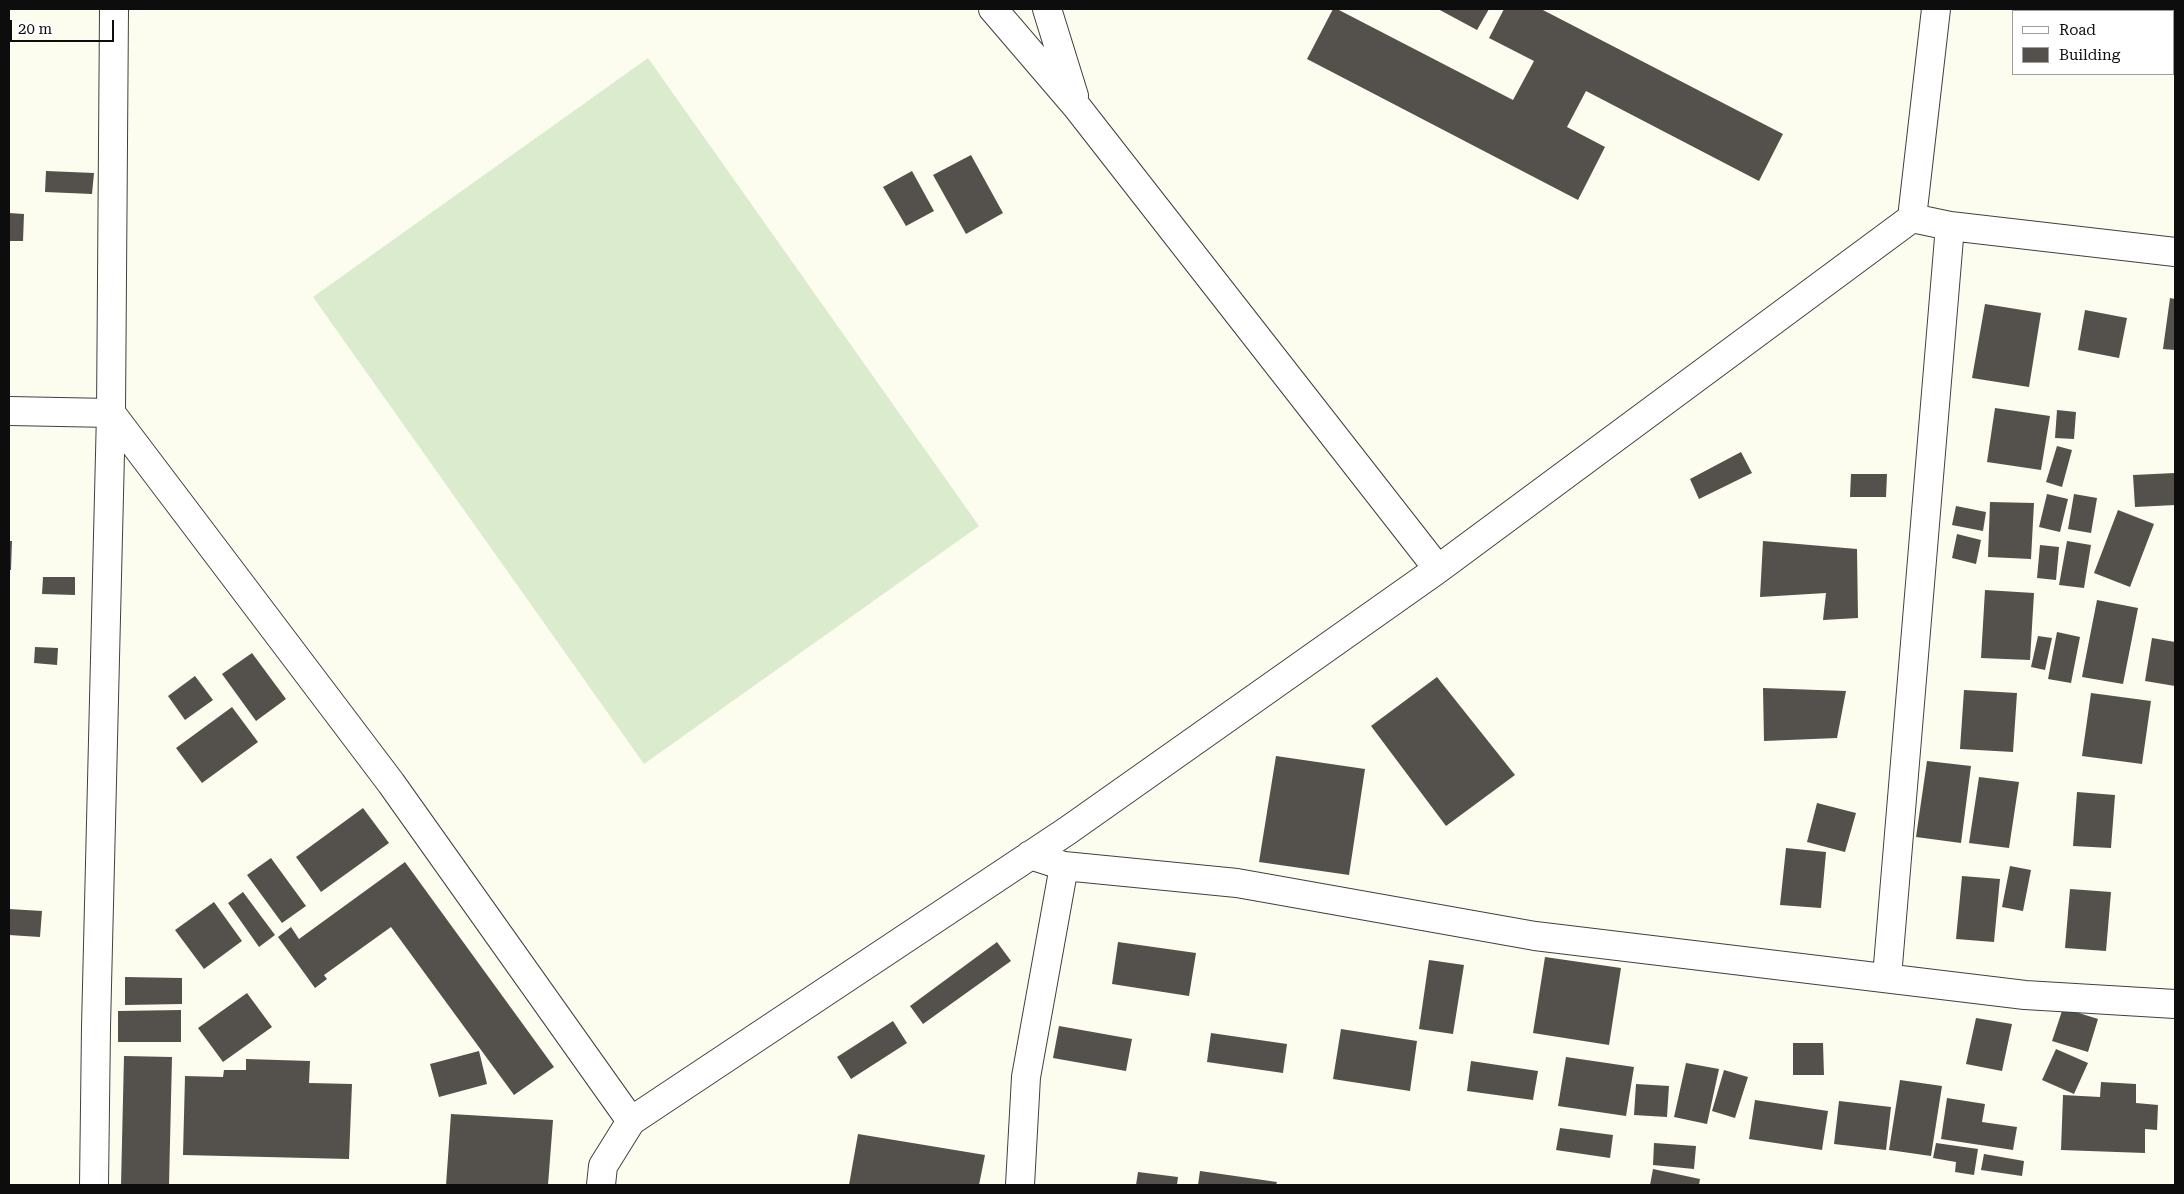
<!DOCTYPE html>
<style>
body{margin:0}
#map{position:relative;width:2184px;height:1194px;overflow:hidden;background:#fdfdef;font-family:"Roboto Serif",serif}
canvas{display:block}
.frame{position:absolute;inset:0;border:10px solid #0d0d0d;pointer-events:none}
.legend{position:absolute;left:2012px;top:10px;width:162px;height:65px;box-sizing:border-box;background:#fff;border:1px solid #9e9e9e;margin:0;padding:6px 9px;list-style:none;font-size:15px;color:#0d0d0d}
.legend li{display:flex;align-items:center;gap:10px;height:25px}
.legend b{width:25px;border:1px solid #9e9e9e}
.scale{position:absolute;left:10px;top:20px;width:104px;height:22px;box-sizing:border-box;border:2px solid #0d0d0d;border-top:0;padding-left:6px;font-size:15px;line-height:18px;white-space:nowrap;color:#0d0d0d;-webkit-text-stroke:4px #fff;paint-order:stroke}
</style>
<div id="map">
<canvas width="2184" height="1194"></canvas>
<div class="frame"></div>
<ul class="legend">
<li><b style="height:6px;background:#fff"></b>Road</li>
<li><b style="height:14px;background:#54504b"></b>Building</li>
</ul>
<div class="scale">20 m</div>
</div>
<script>
const g = document.querySelector('canvas').getContext('2d');
g.lineJoin = 'round';
function fillPath(path, color) { g.fillStyle = color; g.fill(path, 'evenodd'); }
const shape = rows => new Path2D(rows.map(r => 'M' + r).join(''));
function strokePath(path, color, width, dash) { g.strokeStyle = color; g.lineWidth = width; g.lineCap = dash ? 'butt' : 'round'; g.setLineDash(dash || []); g.stroke(path); }
fillPath(shape([
 [648,58,979,526,644,764,313,297]
]), '#dbebcd');
fillPath(shape([
 [1333,9,1337,9,1513,100,1534,61,1489,38,1504,9,1541,9,1783,134,1759,181,1586,91,1567,127,1605,147,1578,200,1307,59],
 [1438,9,1489,9,1477,30],
 [971,155,1003,213,966,234,933,175],
 [46,171,94,173,92,194,45,192],
 [912,171,934,211,906,226,883,187],
 [9,213,24,214,23,241,9,241],
 [2170,298,2175,299,2175,350,2163,349],
 [1985,304,2041,313,2029,387,1972,378],
 [2085,310,2127,318,2119,358,2078,350],
 [1995,408,2050,416,2041,470,1987,462],
 [2057,410,2076,412,2074,439,2055,438],
 [2057,446,2072,450,2062,487,2046,482],
 [1741,452,1752,473,1699,499,1690,479],
 [2175,473,2175,505,2135,507,2133,475],
 [1851,474,1887,474,1886,497,1850,497],
 [2047,494,2068,499,2060,532,2039,527],
 [2074,494,2097,498,2091,533,2068,529],
 [1990,502,2034,503,2031,559,1988,557],
 [1956,506,1986,512,1983,531,1952,525],
 [2118,510,2154,524,2130,587,2094,573],
 [1957,534,1981,540,1976,564,1952,558],
 [9,541,12,541,11,570,9,570],
 [1763,541,1857,549,1858,618,1823,620,1826,593,1760,597],
 [2067,541,2091,545,2084,588,2059,585],
 [2040,545,2059,547,2056,580,2037,578],
 [43,577,75,577,75,595,42,594],
 [1985,590,2034,593,2030,660,1981,658],
 [2097,600,2138,608,2123,684,2082,677],
 [2057,632,2080,637,2071,683,2048,679],
 [2038,636,2052,638,2045,670,2031,667],
 [2152,638,2175,642,2175,686,2145,681],
 [35,647,58,648,57,665,34,663],
 [252,653,286,699,256,721,222,674],
 [195,676,213,700,185,720,168,696],
 [1437,677,1515,775,1446,826,1371,726],
 [1763,688,1846,691,1837,738,1764,741],
 [1964,690,2017,693,2013,752,1960,749],
 [2091,693,2151,701,2142,764,2082,756],
 [232,707,258,742,202,783,176,748],
 [1276,756,1365,769,1349,875,1259,862],
 [1927,761,1971,766,1961,843,1916,837],
 [1979,777,2019,782,2009,848,1969,843],
 [2077,792,2115,795,2111,848,2073,846],
 [1817,803,1856,813,1845,852,1807,842],
 [363,808,389,843,321,892,296,857],
 [1786,848,1826,852,1821,908,1780,905],
 [271,858,306,906,282,923,247,875],
 [405,862,554,1067,514,1095,391,927,324,975,327,979,315,988,278,937,291,927,299,939],
 [2010,866,2031,870,2023,911,2002,907],
 [1962,876,2000,879,1994,942,1956,939],
 [2070,889,2111,892,2106,951,2065,948],
 [243,892,275,935,259,947,228,903],
 [214,902,242,941,204,969,175,930],
 [9,909,42,911,40,937,9,935],
 [997,942,1011,961,923,1024,910,1006],
 [1118,942,1196,953,1189,996,1112,984],
 [1545,957,1621,968,1609,1045,1533,1033],
 [1429,960,1464,965,1453,1034,1419,1029],
 [125,977,182,978,182,1004,125,1005],
 [247,993,272,1027,223,1062,198,1028],
 [2063,1008,2098,1019,2088,1052,2052,1041],
 [181,1010,181,1042,118,1042,118,1011],
 [1976,1018,2012,1024,2002,1071,1966,1064],
 [893,1021,907,1043,851,1079,837,1057],
 [1059,1026,1132,1039,1126,1071,1053,1058],
 [1341,1029,1417,1041,1410,1091,1333,1079],
 [1211,1033,1287,1044,1283,1073,1207,1062],
 [1793,1043,1823,1043,1824,1075,1793,1075],
 [2056,1049,2088,1063,2074,1094,2042,1080],
 [479,1051,487,1084,439,1097,430,1064],
 [124,1056,172,1057,169,1185,121,1185],
 [1566,1057,1634,1067,1626,1116,1558,1106],
 [246,1059,310,1061,309,1083,352,1084,349,1159,183,1155,185,1076,223,1077,224,1070,246,1070],
 [1471,1061,1538,1071,1533,1100,1467,1091],
 [1686,1063,1719,1069,1707,1124,1674,1117],
 [1724,1070,1748,1077,1735,1118,1712,1111],
 [1900,1080,1942,1086,1931,1156,1889,1150],
 [2101,1082,2136,1084,2136,1103,2158,1105,2157,1130,2145,1129,2145,1153,2061,1150,2063,1095,2100,1097],
 [1636,1084,1669,1086,1667,1117,1634,1115],
 [1947,1098,1985,1104,1982,1122,2017,1127,2013,1150,1941,1139],
 [1755,1100,1828,1111,1822,1150,1749,1139],
 [1839,1101,1891,1107,1886,1150,1834,1144],
 [451,1114,553,1120,548,1185,446,1185],
 [1560,1128,1613,1135,1610,1158,1556,1150],
 [858,1134,985,1155,979,1185,849,1185],
 [1654,1143,1696,1146,1694,1169,1653,1165],
 [1936,1143,1978,1149,1974,1175,1955,1172,1956,1162,1933,1158],
 [1984,1154,2024,1161,2022,1176,1981,1170],
 [1653,1169,1700,1179,1699,1185,1650,1185],
 [1200,1171,1277,1182,1276,1185,1198,1185],
 [1138,1172,1178,1177,1177,1185,1136,1185]
]), '#54504b');
const minor = shape([
 [993,9,1077,107,1438,569],
 [1047,9,1074,96],
 [1912,218,1950,226,2175,252],
 [9,411,111,413,391,783,631,1121],
 [1030,855,1064,866,1237,883,1535,936,2025,995,2175,1004],
 [1887,977,1950,226],
 [94,1185,96,1027,111,413,114,9],
 [601,1185,603,1166,631,1121,1067,831,1438,569,1912,218,1936,9],
 [1020,1185,1026,1077,1064,866]
]);
strokePath(minor, '#404040', 30);
strokePath(minor, '#fff', 28);
</script>
